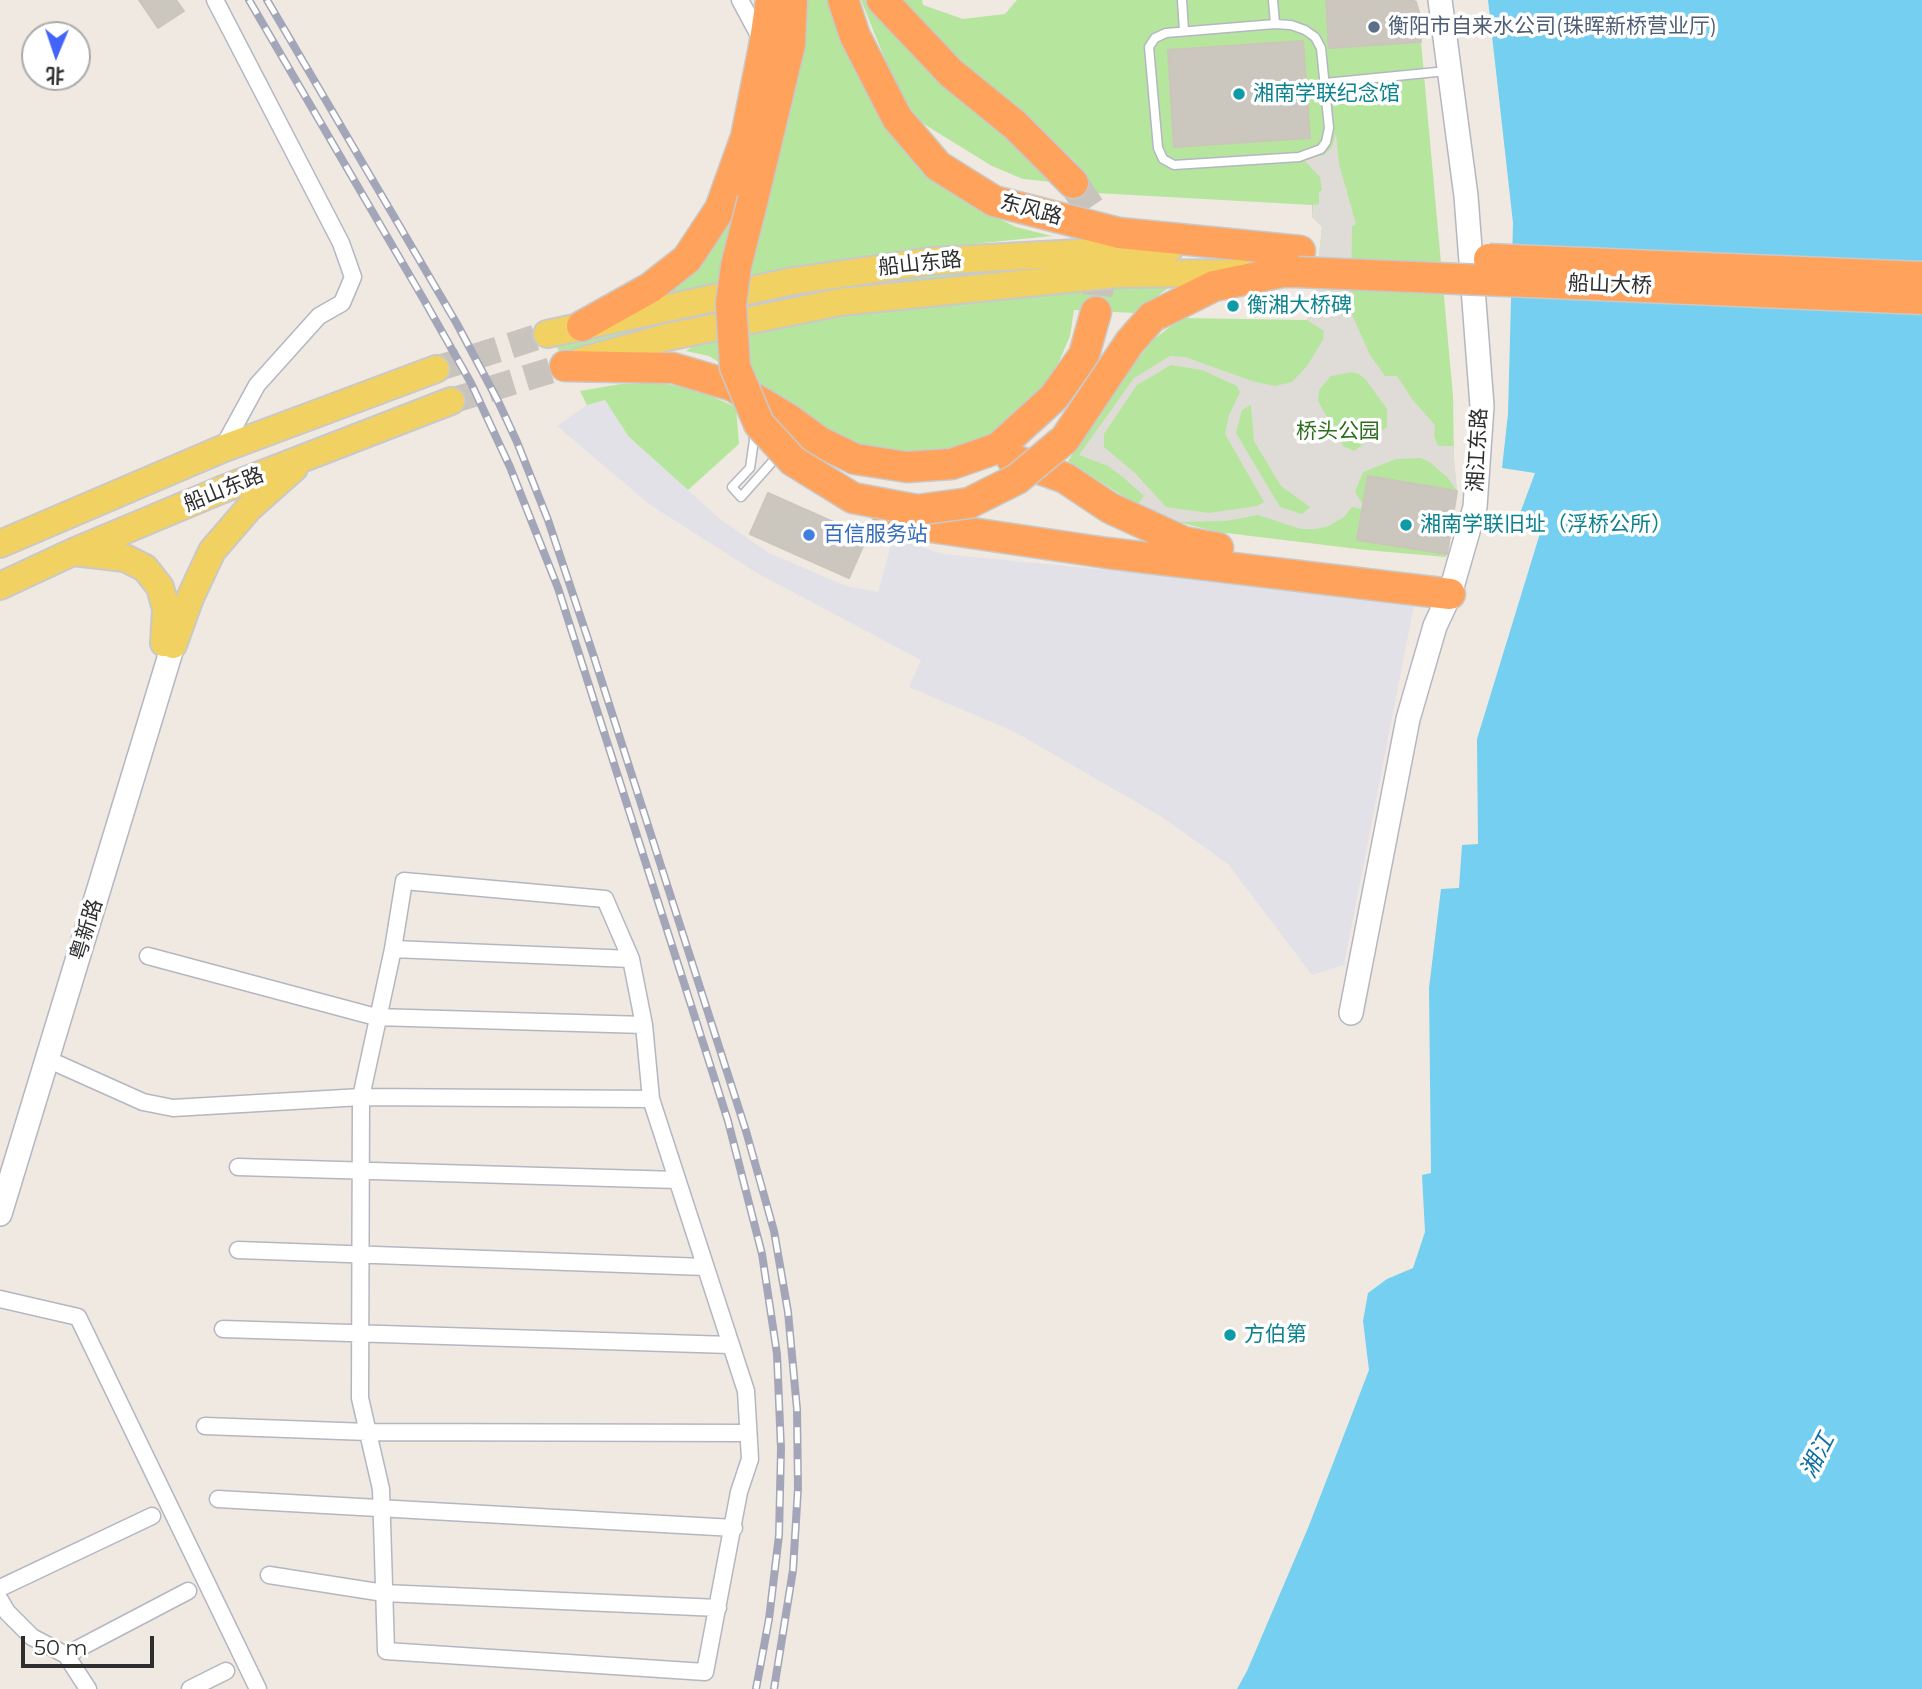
<!DOCTYPE html>
<meta charset="utf-8">
<style>
body{margin:0}
#map{position:relative;width:1922px;height:1689px;overflow:hidden;background:#efe9e1;font-family:Montserrat,"Noto Sans SC",sans-serif}
canvas{display:block}
.north{position:absolute;left:21px;top:21px;width:70px;height:70px;box-sizing:border-box;background:#fff;border:2px solid #ababab;border-radius:50%;rotate:182deg;font-size:19px;font-weight:700;line-height:28px;text-align:center;color:#2e2e2e}
.north::after{content:'';display:block;margin:auto;width:24px;height:32px;background:#4264fb;clip-path:polygon(50% 0,100% 100%,50% 72%,0 100%)}
.scale{position:absolute;left:21px;top:1636px;width:133px;height:32px;box-sizing:border-box;border:4px solid #2e2e2e;border-top:0;padding-left:9px;font-size:21px;line-height:24px;white-space:nowrap;color:#2e2e2e;-webkit-text-stroke:5px #fff;paint-order:stroke}
</style>
<div id="map">
<canvas width="1922" height="1689"></canvas>
<div class="north">北</div>
<div class="scale">50 m</div>
</div>
<script>
const g = document.querySelector('canvas').getContext('2d');
g.lineJoin = 'round';
function fillPath(path, color) { g.fillStyle = color; g.fill(path, 'evenodd'); }
const shape = rows => new Path2D(rows.map(r => 'M' + r).join(''));
function strokePath(path, color, width, dash) { g.strokeStyle = color; g.lineWidth = width; g.lineCap = dash ? 'butt' : 'round'; g.setLineDash(dash || []); g.stroke(path); }
function drawText(font, color, halo, rows, align = 'center') {
  g.font = font + ' Montserrat,"Noto Sans SC",sans-serif'; g.lineWidth = 7; g.setLineDash([]); g.textBaseline = 'middle'; g.strokeStyle = halo; g.fillStyle = color; for (const [text, x, y, turn = 0] of rows) {
    g.save(); g.translate(x, y); g.rotate((+turn || 0) * Math.PI / 180); g.textAlign = isNaN(turn) ? turn : align; if (halo) g.strokeText(text, 0, 0); g.fillText(text, 0, 0); g.restore();
  }
}
fillPath(shape([
 [605,399,629,437,720,519,769,553,846,586,878,592,893,538,943,554,1415,600,1344,965,1312,975,1228,864,1162,817,1015,732,909,687,921,660,757,573,649,504,557,426,587,405]
]), '#e3e1e8');
fillPath(shape([
 [807,0,836,0,857,65,979,209,1016,227,1052,236,923,249,658,301,698,264,724,232,801,57],
 [861,0,867,0,890,29,1062,183,1023,179,992,166,919,121,899,94],
 [903,0,922,0,923,5,963,19,1005,14,1017,0,1326,0,1330,48,1421,42,1453,396,1454,461,1457,491,1446,557,1366,550,1218,532,1178,522,1134,503,1068,461,1126,374,1153,340,1181,318,1307,320,1315,301,1322,226,1312,217,1312,205,1096,193,1074,160,938,40],
 [1055,265,1046,269,562,356,557,347,708,309,901,272],
 [1164,283,1168,288,1135,313,1074,310,1070,336,1055,371,1028,406,988,437,949,451,902,456,854,447,709,356,686,351,699,342,798,322,945,301],
 [660,383,697,390,736,407,739,444,688,490,629,437,605,400,587,405,580,391,621,384]
]), '#b6e59e');
fillPath(shape([
 [1336,133,1339,164,1356,224,1352,226,1351,312,1370,355,1385,376,1397,376,1412,399,1435,425,1434,436,1438,446,1453,446,1457,491,1448,478,1431,463,1421,458,1396,459,1363,472,1355,492,1363,505,1362,509,1352,507,1344,517,1329,526,1316,529,1301,529,1258,515,1226,521,1178,522,1138,504,1144,496,1124,478,1108,466,1079,455,1134,378,1170,356,1185,357,1255,382,1275,386,1292,382,1307,366,1323,340,1324,331,1307,320,1315,301,1322,227,1312,217,1313,205,1319,204,1319,192,1322,190,1320,177,1304,160,1324,155,1332,147],
 [1171,365,1202,370,1237,386,1240,392,1229,415,1225,434,1264,502,1257,506,1209,513,1166,507,1135,473,1104,447,1104,434,1137,385],
 [1352,372,1359,374,1366,380,1387,409,1387,427,1354,451,1343,446,1318,401,1319,390,1331,376],
 [1251,405,1254,441,1281,486,1310,507,1302,514,1280,507,1236,433,1242,410]
]), '#dfdcd8');
fillPath(shape([
 [1488,0,1922,0,1922,1689,1237,1689,1247,1671,1308,1528,1369,1370,1363,1321,1368,1293,1387,1279,1413,1268,1425,1232,1422,1175,1431,1173,1429,988,1441,889,1459,888,1462,845,1478,844,1477,739,1541,530,1516,524,1535,473,1502,468,1508,414,1513,223]
]), '#75cff0');
const building = shape([
 [139,0,176,0,184,11,158,28,139,0],
 [1326,0,1412,0,1416,2,1419,12,1421,42,1329,48,1326,0],
 [1303,41,1310,138,1174,147,1168,50,1303,41],
 [1368,476,1457,491,1447,554,1357,540,1368,476],
 [768,493,867,537,849,578,750,534,768,493]
]);
fillPath(building, '#cbc7bf');
strokePath(building, '#cbc5ba', 2);
strokePath(shape([
 [436,369,547,334],
 [451,401,565,366]
]), '#c8c4bd', 26, [26, 13]);
strokePath(shape([
 [1073,183,1095,215,1101,262,1096,312]
]), '#c8c4bd', 30, [30, 15]);
const lane = shape([
 [1182,0,1184,31],
 [1273,0,1275,24],
 [1275,24,1291,25,1305,30,1315,37,1321,48,1329,128,1326,142,1321,149,1299,157,1174,165,1163,159,1158,148,1149,47,1155,38,1166,33,1275,24],
 [1325,83,1447,71],
 [753,432,754,440,750,468,732,487,741,497,773,461,782,456]
]);
const street = shape([
 [215,0,341,243,353,277,342,303,319,316,257,385,222,449],
 [740,0,762,41],
 [404,881,605,899,631,959,644,1025,651,1099,746,1391,750,1459,739,1492,705,1672,386,1651,381,1489,360,1398,361,1097,393,949,404,881],
 [393,949,631,959],
 [148,956,376,1017,644,1025],
 [47,1059,143,1102,173,1108,361,1097,651,1099],
 [238,1167,677,1180],
 [238,1250,705,1267],
 [0,1299,78,1317,258,1689],
 [223,1329,730,1345],
 [205,1426,368,1432,748,1433],
 [218,1499,734,1528],
 [269,1575,384,1593,718,1608],
 [0,1588,152,1516],
 [0,1600,7,1612,32,1637,66,1655,88,1689],
 [66,1655,188,1591],
 [190,1689,226,1671]
]);
const secondary = shape([
 [1351,1013,1408,719,1435,626,1450,594,1475,507,1482,406,1466,196,1440,0],
 [0,1214,173,645]
]);
const primary = shape([
 [547,334,793,281,932,261,1170,248],
 [581,361,667,337,840,302,1118,274,1241,273],
 [0,544,222,449,436,369],
 [74,552,125,558,145,568,160,587,166,609,164,643],
 [0,586,73,552,221,490,451,401],
 [173,645,190,598,212,551,249,508,294,468]
]);
const highway = shape([
 [843,0,855,36,897,118,938,166,994,201,1119,233,1300,251],
 [882,0,951,73,1015,125,1073,183],
 [753,199,790,44,792,0],
 [1152,317,1214,286,1282,272,1298,272],
 [582,326,650,288,687,259,720,209,746,137,764,47,771,0],
 [565,366,673,368,733,386,790,420,820,442,855,459,907,467,952,464,998,448,1054,397,1084,355,1096,312],
 [1012,459,1065,478,1110,508,1184,542,1218,548],
 [886,511,931,527,1107,553,1450,594]
]);
strokePath(lane, '#b4b7c1', 11);
strokePath(street, '#b4b7c1', 19);
strokePath(secondary, '#b4b7c1', 26);
strokePath(primary, '#c9c9c9', 30);
strokePath(highway, '#c9c9c9', 33);
strokePath(lane, '#fff', 8);
strokePath(street, '#fff', 16);
strokePath(secondary, '#fff', 23);
strokePath(primary, '#f2d163', 26);
strokePath(highway, '#ffa35c', 30);
const rail = shape([
 [249,0,424,300,471,383,510,467,558,588,728,1121,762,1254,777,1354,781,1449,779,1535,769,1619,756,1689],
 [267,0,457,324,498,401,517,442,548,520,593,654,746,1131,774,1231,788,1312,797,1409,798,1488,793,1570,774,1689]
]);
strokePath(rail, '#a3a6b8', 8);
strokePath(rail, '#fff', 5, [16]);
const highwayBridge = shape([
 [753,199,736,266,731,304,735,367,759,424,793,461,853,498,917,510,969,503,1017,479,1065,439,1130,342,1152,317],
 [1489,259,1922,277],
 [1298,272,1922,299]
]);
strokePath(highwayBridge, '#c9c9c9', 33, []);
strokePath(highwayBridge, '#ffa35c', 30);
for (const [x, y, r, color] of [
 [1374,27,7,"#5c6f8a"],
 [1239,94,7,"#0f9aa8"],
 [1233,306,7,"#0f9aa8"],
 [1406,525,7,"#0f9aa8"],
 [809,535,7,"#3f7fe0"],
 [1230,1335,7,"#0f9aa8"]
]) { const dot = new Path2D(); dot.arc(x, y, r, 0, 2 * Math.PI); g.fillStyle = color; g.fill(dot); strokePath(dot, '#fff', 2.5); }
drawText('21px', '#4e5e75', '#fff', [
 ["衡阳市自来水公司(珠晖新桥营业厅)",1388,27]
], 'left');
drawText('21px', '#0d838f', '#fff', [
 ["湘南学联纪念馆",1253,94],
 ["衡湘大桥碑",1247,306],
 ["湘南学联旧址（浮桥公所）",1420,525],
 ["方伯第",1244,1335]
], 'left');
drawText('21px', '#2e2e2e', '#fff', [
 ["东风路",1031,210,15],
 ["船山东路",920,264,-6],
 ["船山大桥",1610,285,2],
 ["湘江东路",1478,450,-87],
 ["船山东路",224,490,-22],
 ["粤新路",87,930,-73]
]);
drawText('21px', '#2c6e1b', '#fff', [
 ["桥头公园",1338,432]
]);
drawText('21px', '#366cbe', '#fff', [
 ["百信服务站",823,535]
], 'left');
drawText('italic 23px', '#0d6fa3', '#fff', [
 ["湘江",1818,1456,-63]
]);
</script>
